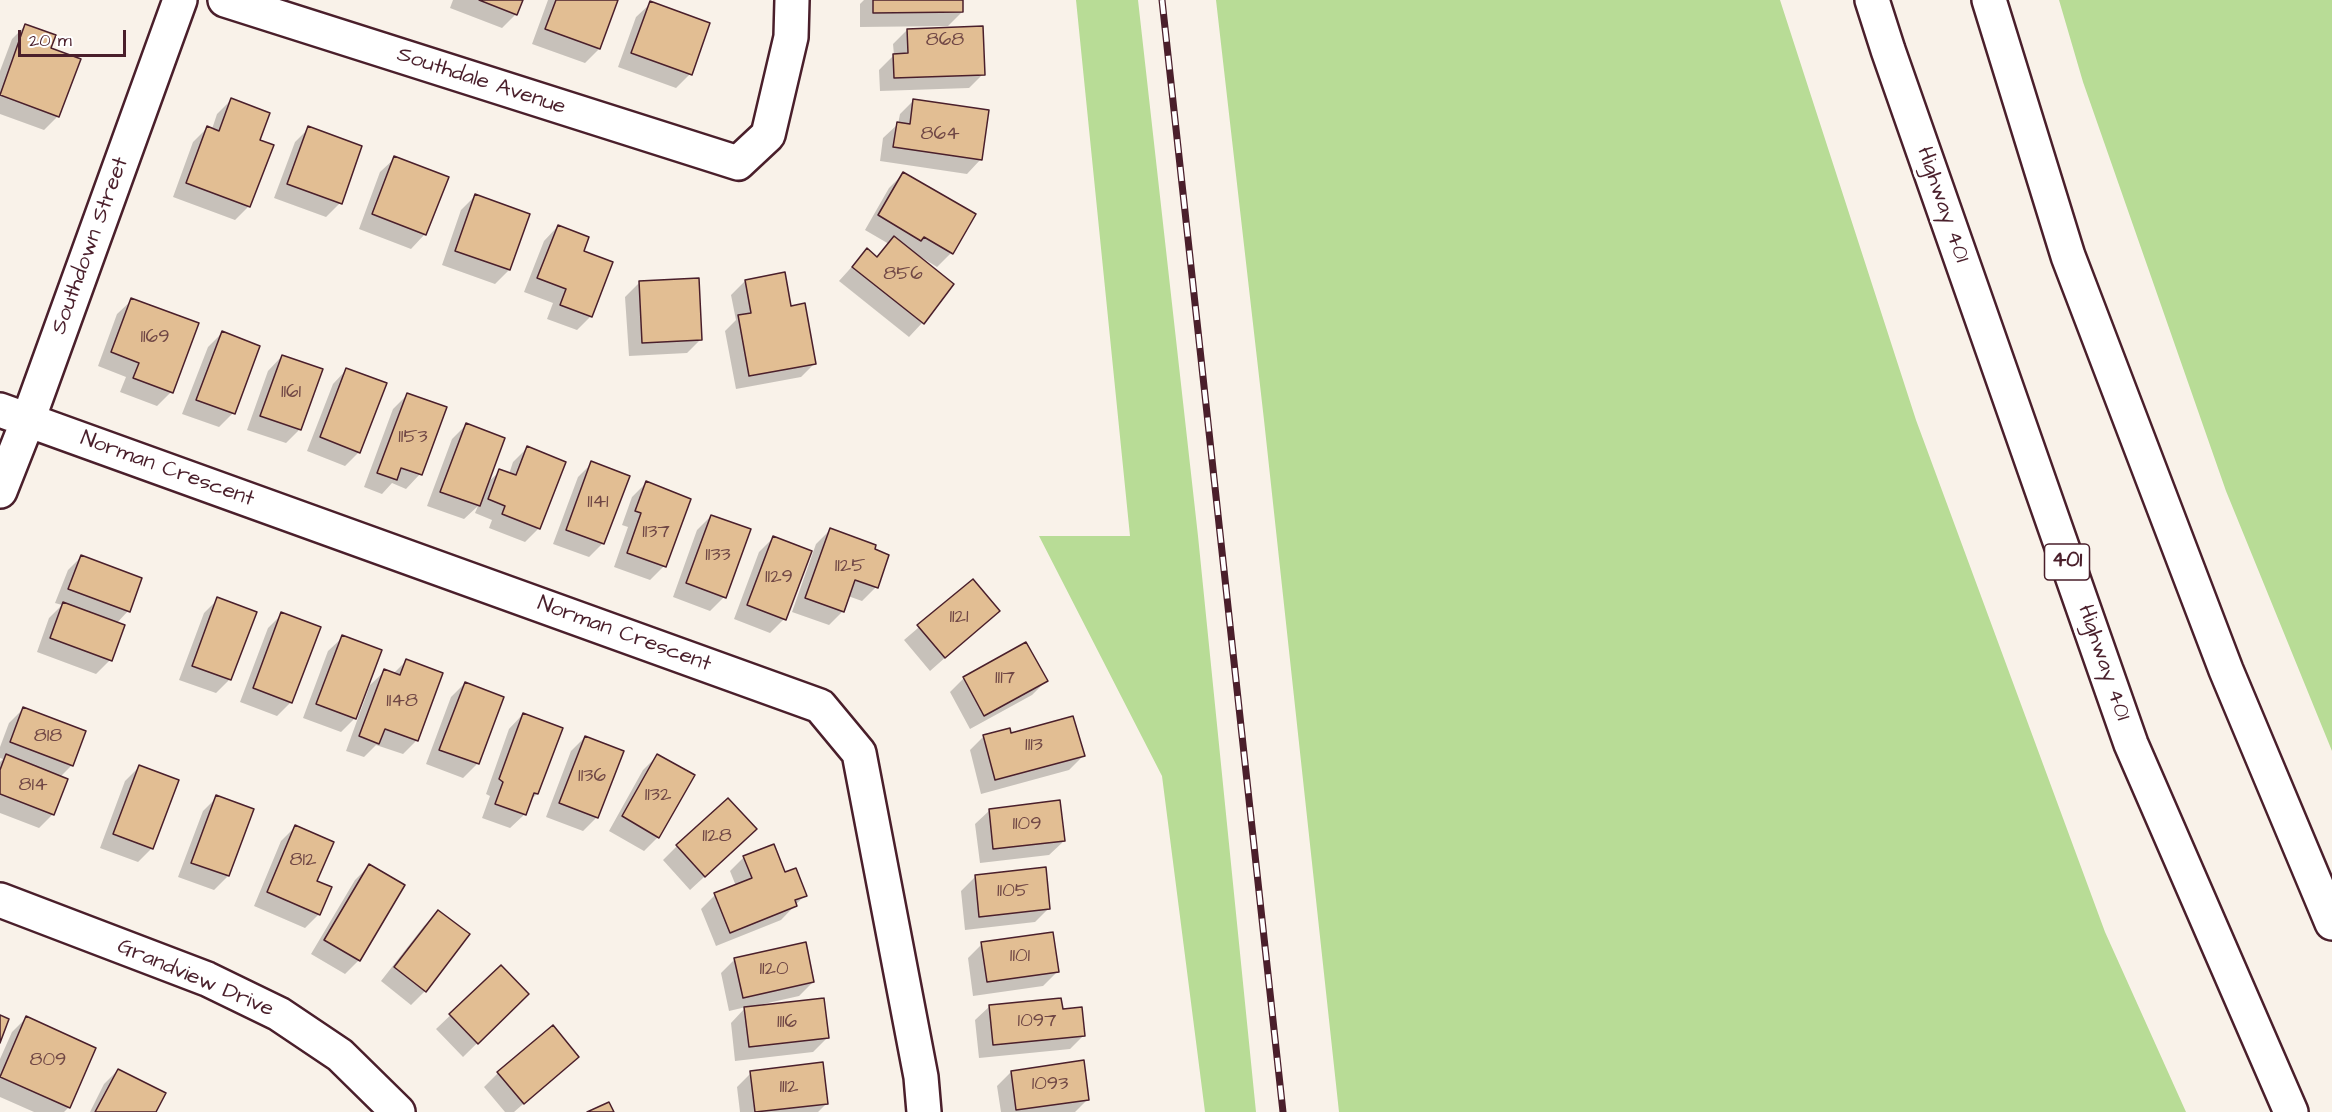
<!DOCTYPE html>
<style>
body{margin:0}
#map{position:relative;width:2332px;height:1112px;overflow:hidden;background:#f9f2e9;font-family:"Architects Daughter",sans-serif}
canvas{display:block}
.scale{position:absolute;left:18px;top:30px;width:108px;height:27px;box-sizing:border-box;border:3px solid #4a1f2b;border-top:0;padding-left:8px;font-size:18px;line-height:21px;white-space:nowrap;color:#4a1f2b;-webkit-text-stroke:4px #fff;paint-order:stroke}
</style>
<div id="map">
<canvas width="2332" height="1112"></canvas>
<div class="scale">20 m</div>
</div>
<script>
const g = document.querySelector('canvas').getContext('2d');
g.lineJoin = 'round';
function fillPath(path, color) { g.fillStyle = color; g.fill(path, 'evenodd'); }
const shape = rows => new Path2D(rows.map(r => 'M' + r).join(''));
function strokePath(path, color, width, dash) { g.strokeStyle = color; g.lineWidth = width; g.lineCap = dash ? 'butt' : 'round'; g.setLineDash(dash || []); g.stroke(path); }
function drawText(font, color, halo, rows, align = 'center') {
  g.font = font + ' "Architects Daughter",sans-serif'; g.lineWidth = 6; g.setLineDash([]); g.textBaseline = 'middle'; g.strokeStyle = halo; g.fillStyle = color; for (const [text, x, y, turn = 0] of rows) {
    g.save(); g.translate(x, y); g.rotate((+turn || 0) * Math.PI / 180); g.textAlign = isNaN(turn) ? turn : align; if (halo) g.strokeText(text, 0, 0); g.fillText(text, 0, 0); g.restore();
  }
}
fillPath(shape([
 [1076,0,1138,0,1198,536,1256,1112,1205,1112,1162,776,1039,536,1130,536],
 [1216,0,1780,0,1916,420,2105,932,2186,1112,1339,1112,1264,420],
 [2059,0,2332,0,2332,751,2226,491,2083,82]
]), '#b8dc96');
fillPath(shape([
 [453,0,521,0,516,14,502,28,450,8],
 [548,0,616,0,599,49,585,63,532,44],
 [864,0,962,0,962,12,948,26,860,27,860,4],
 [651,3,690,74,676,88,618,67,636,17],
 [26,25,50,49,58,116,44,130,0,114,0,71,12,39],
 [907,30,983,74,969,88,880,91,879,70,894,55,893,44],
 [231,100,249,206,235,220,173,197,193,142,207,128,212,129,217,114],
 [914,100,981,159,967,174,880,161,883,138,898,124,900,114],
 [309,128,340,203,326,217,274,198,295,142],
 [395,158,425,234,411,249,359,229,380,172],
 [903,174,951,253,937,267,921,257,919,258,922,323,909,337,839,281,867,250,876,257,889,244,865,230,889,188],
 [475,196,509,270,495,284,442,265,461,210],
 [558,226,582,252,591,316,577,330,547,319,553,303,524,292,544,241],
 [745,281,790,308,815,363,801,377,736,389,725,331,736,320,731,295],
 [639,283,701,339,687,353,629,356,625,297],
 [132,300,171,392,157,406,120,392,126,377,98,366,117,314],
 [222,333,233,413,219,427,182,414,208,347],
 [282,356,300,429,286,443,247,430,268,371],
 [347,369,359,452,345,466,307,451,333,384],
 [407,395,420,474,406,489,392,483,382,494,364,487,393,409],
 [466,425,486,484,500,471,509,474,513,462,527,448,539,528,525,542,489,528,492,520,475,513,478,506,464,519,427,506,452,439],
 [592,463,603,543,589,557,553,544,578,477],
 [646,483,664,566,650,580,614,567,628,527,622,525,632,497],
 [711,516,724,597,710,611,673,597,697,530],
 [830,530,876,587,862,601,848,596,843,611,829,625,792,612,816,544],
 [773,538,784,619,770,633,734,619,759,552],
 [82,556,128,611,116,624,110,660,96,674,37,652,49,618,62,605,55,603,68,570],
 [973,581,998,611,930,671,904,640],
 [218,599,230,679,216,693,179,680,204,613],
 [282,614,291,702,277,716,240,702,268,628],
 [343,637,355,718,341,732,303,718,328,651],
 [406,661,417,740,403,754,376,745,364,757,346,751,370,685,385,671,393,674],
 [964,678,1046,681,1032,695,970,729,950,692],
 [465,683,502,697,477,764,463,778,426,764,451,697],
 [23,709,72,765,60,777,53,814,39,828,0,813,0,762,3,759,0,758,0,747,9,723],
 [523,714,537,794,529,801,525,814,510,828,482,818,490,796,486,794,509,729],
 [1010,735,1083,756,1069,770,981,794,970,750,984,736],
 [585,737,597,817,583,831,546,817,571,751],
 [657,756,658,837,644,851,609,831,643,770],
 [139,767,152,848,138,862,100,848,125,781],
 [217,797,228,876,214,890,178,877,203,811],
 [990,810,1064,841,1049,855,980,863,975,824],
 [295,827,315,881,319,914,305,928,254,906,281,841],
 [741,843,690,890,663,860,677,846],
 [744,857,785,874,805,895,781,920,716,946,701,909,715,895,736,886,730,871],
 [369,866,359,960,345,974,311,954,355,880],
 [975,877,1049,908,1035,922,965,930,961,891],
 [438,912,425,991,411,1005,381,981,424,926],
 [982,944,1057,972,1043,986,973,996,968,958],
 [735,959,813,982,799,996,759,1005,760,1007,827,1038,813,1052,735,1061,731,1023,746,1007,729,1011,721,973],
 [501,967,527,994,463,1057,436,1029],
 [990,1006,1061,1011,1084,1035,1070,1049,979,1058,975,1020],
 [26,1018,69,1107,64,1112,34,1112,0,1097,0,1059,12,1032],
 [577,1057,514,1112,505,1112,484,1087,498,1073],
 [118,1070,155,1112,90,1112,104,1084],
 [1011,1072,1088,1099,1075,1112,1001,1112,997,1086],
 [751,1073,827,1103,818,1112,740,1112,737,1087]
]), '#0003');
const building = shape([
 [479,0,523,0,517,15,479,0],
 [556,0,618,0,600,49,545,29,556,0],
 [873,0,963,0,963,12,873,13,873,0],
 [650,1,710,23,692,75,631,53,650,1],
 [25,24,56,35,51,48,81,59,59,117,0,95,25,24],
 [983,26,985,75,894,78,893,54,908,53,907,29,983,26],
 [231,98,270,113,260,140,274,145,250,207,186,183,207,126,219,131,231,98],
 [913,99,989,110,982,160,893,147,897,122,910,124,913,99],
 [308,126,362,146,342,204,287,184,308,126],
 [394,156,449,177,426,235,372,214,394,156],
 [903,172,976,214,953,254,924,237,921,241,878,215,903,172],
 [475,194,530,214,510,270,455,251,475,194],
 [558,225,589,237,584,251,613,262,592,317,560,305,566,289,537,278,558,225],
 [894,236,954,284,924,324,852,267,867,248,877,257,894,236],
 [785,272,791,306,805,303,816,364,749,376,738,315,751,313,745,280,785,272],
 [699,278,702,340,642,343,639,281,699,278],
 [131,298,199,323,173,393,133,378,139,363,111,352,131,298],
 [222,331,260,346,235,414,196,400,222,331],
 [282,355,323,369,301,430,260,416,282,355],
 [346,368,387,383,360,453,320,437,346,368],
 [407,393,447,407,422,475,401,468,397,480,377,473,407,393],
 [466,423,505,438,480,506,440,492,466,423],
 [527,446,566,462,540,529,502,514,505,506,488,499,499,469,516,475,527,446],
 [591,461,630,476,604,544,566,530,591,461],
 [646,481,691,499,666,567,627,553,641,513,635,511,646,481],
 [711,515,751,529,726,598,686,583,711,515],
 [830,528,876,545,875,549,889,555,878,588,855,580,844,612,805,598,830,528],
 [773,536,812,551,786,620,747,605,773,536],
 [81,555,142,578,130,612,68,589,81,555],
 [973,579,1000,611,945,658,917,625,973,579],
 [217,597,257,612,231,680,192,666,217,597],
 [63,602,125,625,112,661,50,638,63,602],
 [281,612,321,627,292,703,253,688,281,612],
 [342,635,382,650,356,719,316,704,342,635],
 [1026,642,1048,681,984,716,963,677,1026,642],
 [406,659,443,673,418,741,385,729,379,744,359,736,384,669,400,675,406,659],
 [465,682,504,697,479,764,439,750,465,682],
 [23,707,86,731,73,766,10,742,23,707],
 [523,713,563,728,538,794,534,793,526,815,495,804,503,782,499,779,523,713],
 [1073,716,1085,756,995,780,983,735,1010,728,1011,733,1073,716],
 [585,736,624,751,598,818,559,803,585,736],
 [6,754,68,779,54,815,0,794,0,770,6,754],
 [657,754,695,775,659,838,622,816,657,754],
 [139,765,179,780,153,849,113,834,139,765],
 [216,795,254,809,229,876,191,863,216,795],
 [728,798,757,829,705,877,676,845,728,798],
 [1060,800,1065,841,993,849,989,809,1060,800],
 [295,825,334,842,317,881,332,887,320,915,267,892,295,825],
 [774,844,785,872,796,868,807,896,795,900,797,906,730,933,714,893,752,878,743,856,774,844],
 [369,864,405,885,360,961,324,940,369,864],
 [1046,867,1050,909,979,917,975,875,1046,867],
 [438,910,470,934,426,992,394,967,438,910],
 [1053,932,1059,972,987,982,981,942,1053,932],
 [806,942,814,982,743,998,734,958,806,942],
 [501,965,529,994,478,1044,449,1014,501,965],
 [824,998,829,1038,749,1047,744,1007,824,998],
 [1061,998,1063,1009,1082,1007,1085,1036,993,1045,989,1005,1061,998],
 [0,1015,9,1019,0,1043,0,1015],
 [26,1016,96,1048,70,1108,0,1077,26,1016],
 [553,1025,579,1057,524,1104,497,1072,553,1025],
 [1084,1060,1089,1100,1016,1110,1011,1071,1084,1060],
 [823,1062,828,1104,755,1112,750,1071,823,1062],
 [118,1069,166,1093,156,1112,95,1112,118,1069],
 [609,1102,614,1112,587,1112,609,1102]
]);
fillPath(building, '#e2be93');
strokePath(building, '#4a1f2b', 1.5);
const minor = shape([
 [225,0,738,163,768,135,791,37,792,0],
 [0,410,820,706,859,753,921,1077,924,1112],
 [0,491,28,420,180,0],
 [0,900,207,979,279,1014,340,1055,398,1112]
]);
const motorway = shape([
 [1872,0,1888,50,2131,744,2291,1112],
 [1989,0,2068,256,2226,670,2332,923]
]);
strokePath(minor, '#4a1f2b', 38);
strokePath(motorway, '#4a1f2b', 38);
strokePath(minor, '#fff', 33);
strokePath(motorway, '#fff', 33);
const rail = shape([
 [1162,0,1283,1112]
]);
strokePath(rail, '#4a1f2b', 7);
strokePath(rail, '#fff', 4.5, [14]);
drawText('20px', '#704745', null, [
 ["868",945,41],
 ["864",940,135],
 ["856",903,275],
 ["1169",155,338],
 ["1161",291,393],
 ["1153",413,438],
 ["1141",598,503],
 ["1137",656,533],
 ["1133",718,556],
 ["1125",850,567],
 ["1129",779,578],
 ["1121",959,618],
 ["1117",1005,679],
 ["1148",402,702],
 ["818",48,737],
 ["1113",1034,746],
 ["1136",592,777],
 ["814",33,786],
 ["1132",658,796],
 ["1109",1027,825],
 ["1128",717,837],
 ["812",303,861],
 ["1105",1013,892],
 ["1101",1020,957],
 ["1120",774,970],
 ["1097",1037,1022],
 ["1116",787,1023],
 ["809",48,1061],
 ["1093",1050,1085],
 ["1112",789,1088]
]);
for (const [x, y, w] of [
 [2067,562,45]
]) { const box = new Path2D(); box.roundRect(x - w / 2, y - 18, w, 36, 4.5); g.fillStyle = '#fff'; g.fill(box); strokePath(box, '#4a1f2b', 1.5); }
drawText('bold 21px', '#4a1f2b', null, [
 ["401",2067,562]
]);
drawText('22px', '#4a1f2b', '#fff', [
 ["Southdale Avenue",481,82,18],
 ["Highway 401",1942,205,71],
 ["Southdown Street",91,246,-70],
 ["Norman Crescent",167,470,20],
 ["Norman Crescent",624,635,20],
 ["Highway 401",2103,663,71],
 ["Grandview Drive",195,979,23]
]);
</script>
